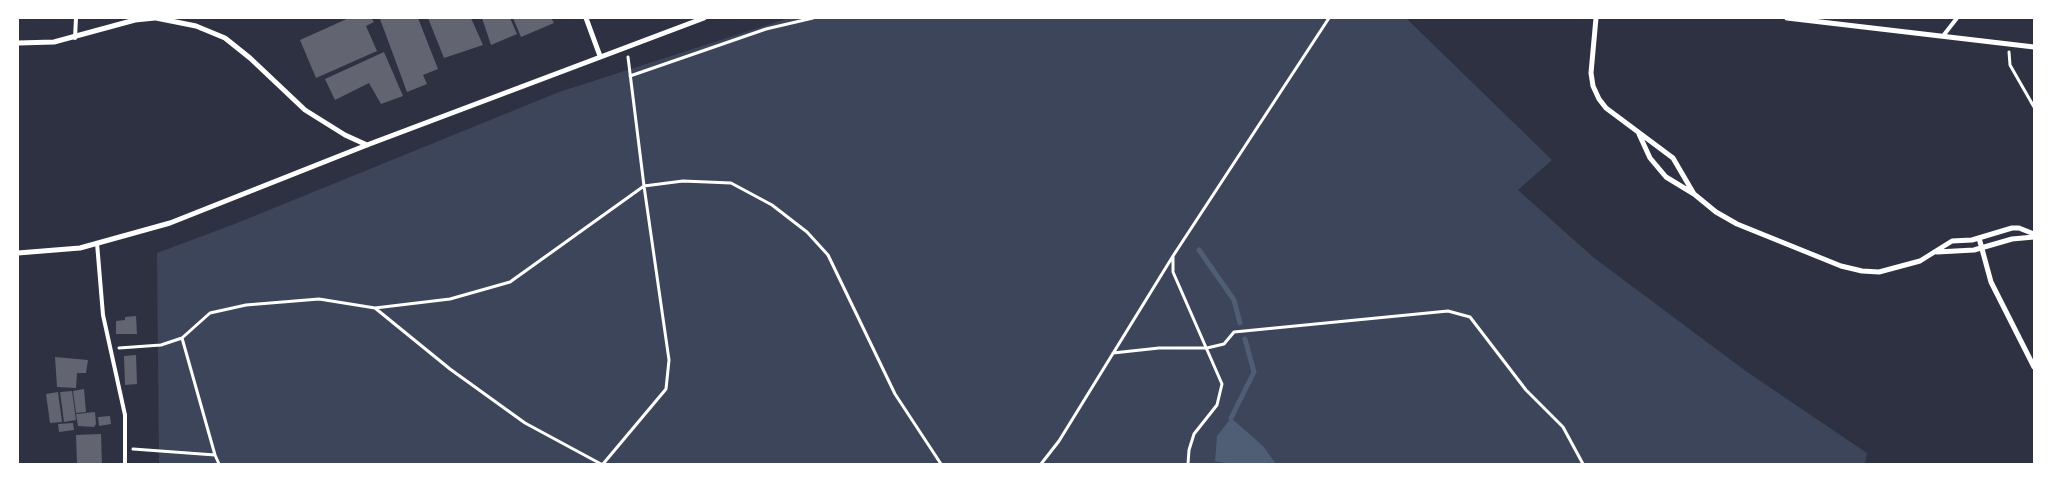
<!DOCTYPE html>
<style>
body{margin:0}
#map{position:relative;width:2052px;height:482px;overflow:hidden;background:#2d3142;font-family:Merriweather,serif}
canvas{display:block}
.frame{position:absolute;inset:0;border:19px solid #fff;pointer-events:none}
</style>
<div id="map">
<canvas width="2052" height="482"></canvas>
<div class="frame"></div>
</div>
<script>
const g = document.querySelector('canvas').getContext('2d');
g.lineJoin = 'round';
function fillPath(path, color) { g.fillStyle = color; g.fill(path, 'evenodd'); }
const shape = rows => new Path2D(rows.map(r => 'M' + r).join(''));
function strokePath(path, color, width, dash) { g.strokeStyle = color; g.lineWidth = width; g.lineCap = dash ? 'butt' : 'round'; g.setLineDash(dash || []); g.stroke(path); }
fillPath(shape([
 [789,18,1406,18,1552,160,1518,190,1593,257,1747,372,1867,453,1865,464,159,464,157,253,237,223,559,92]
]), '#3c4559');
fillPath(shape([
 [1231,418,1263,446,1276,464,1229,464,1215,461,1217,436]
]), '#4f5d75');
strokePath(shape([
 [1199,250,1234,300,1240,323],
 [1231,418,1254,372,1245,339]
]), '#4f5d75', 5);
fillPath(shape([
 [349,18,371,18,374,22,366,26,377,51,316,78,300,40],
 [384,18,418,18,438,69,423,75,427,84,407,92,380,19],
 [428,18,471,18,483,45,444,58],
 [482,18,510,18,517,34,491,45],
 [513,18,551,18,554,23,521,37],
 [384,52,403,96,381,104,369,83,335,100,325,79],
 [136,316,137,334,116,334,116,321,125,320,125,317],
 [136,355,137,384,125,385,124,356],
 [55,357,88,360,86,373,77,373,76,388,57,387],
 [84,389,86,412,76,413,73,391],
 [72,391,76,420,64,422,60,392],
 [58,392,62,422,50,423,46,394],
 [95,412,96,424,94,427,78,426,76,414],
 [110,416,111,424,99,426,98,417],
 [73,423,74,430,59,432,58,424],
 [101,434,102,464,77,464,76,435]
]), '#626471');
strokePath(shape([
 [2009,52,2010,65,2034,107],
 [630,76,766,29,813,18],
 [375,308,450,369,525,423,601,464],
 [119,348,161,345,182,338],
 [1113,353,1159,348,1207,348,1224,344,1234,332,1448,311,1470,317,1526,390,1563,427,1583,464],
 [133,449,215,455,182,338,210,313,246,305,319,299,375,308,450,299,510,282,644,186,628,57],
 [215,455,219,464],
 [603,464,666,389,669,360,644,186,683,181,731,183,772,205,807,232,828,255,895,394,941,464],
 [1041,464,1059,441,1173,256],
 [1188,464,1189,450,1194,434,1217,405,1222,384,1173,272,1173,256,1329,18]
]), '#fff', 3);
strokePath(shape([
 [1943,36,1957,18],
 [75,38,76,18],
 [97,243,103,315,125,415,125,464]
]), '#fff', 4);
strokePath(shape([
 [156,18,196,26,225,38,250,58,305,110,345,135,367,145],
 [586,18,600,56],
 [1596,18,1591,73,1593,86,1599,99,1606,108,1673,158,1694,194],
 [1787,18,2034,47],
 [18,43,54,42,135,20,155,18],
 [1639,134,1650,158,1666,177,1694,194,1716,212,1737,224,1841,266,1862,271,1879,272,1920,261,1952,241,1972,240,2012,228,2019,228,2034,234],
 [1979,238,1991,282,2034,367],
 [1937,252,1974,250,2012,239,2034,237],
 [18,253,80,248,170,223,367,145,704,18]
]), '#fff', 5);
</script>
